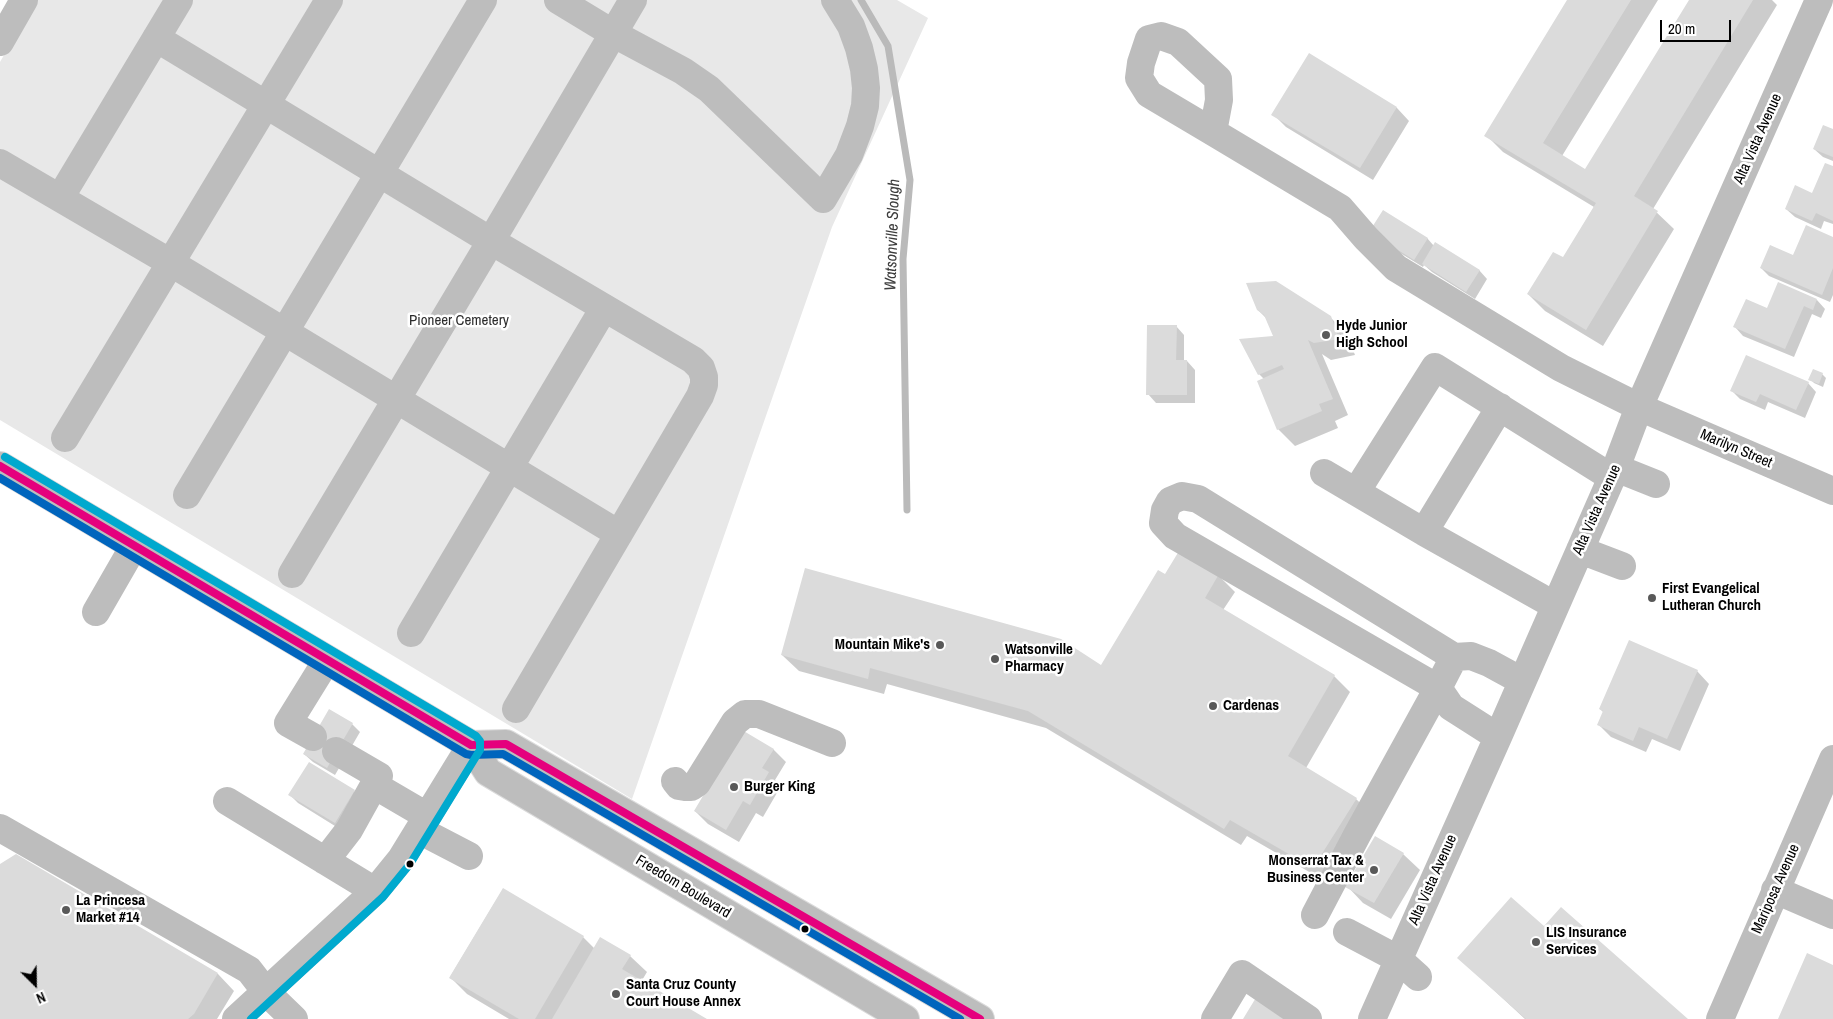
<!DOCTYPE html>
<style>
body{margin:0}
#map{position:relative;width:1833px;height:1019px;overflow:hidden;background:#fff;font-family:"Archivo Narrow",sans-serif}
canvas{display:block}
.north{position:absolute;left:10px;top:959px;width:50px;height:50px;-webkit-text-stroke:4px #fff;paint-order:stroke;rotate:157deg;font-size:14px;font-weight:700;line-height:20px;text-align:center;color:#000}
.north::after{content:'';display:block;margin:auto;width:18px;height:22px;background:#000;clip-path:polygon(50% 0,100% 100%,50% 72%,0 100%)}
.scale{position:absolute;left:1660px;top:20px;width:71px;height:22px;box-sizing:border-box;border:2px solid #000;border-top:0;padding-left:6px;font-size:15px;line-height:18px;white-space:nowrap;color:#000;-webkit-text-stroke:4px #fff;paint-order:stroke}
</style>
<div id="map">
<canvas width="1833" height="1019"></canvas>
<div class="north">N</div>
<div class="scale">20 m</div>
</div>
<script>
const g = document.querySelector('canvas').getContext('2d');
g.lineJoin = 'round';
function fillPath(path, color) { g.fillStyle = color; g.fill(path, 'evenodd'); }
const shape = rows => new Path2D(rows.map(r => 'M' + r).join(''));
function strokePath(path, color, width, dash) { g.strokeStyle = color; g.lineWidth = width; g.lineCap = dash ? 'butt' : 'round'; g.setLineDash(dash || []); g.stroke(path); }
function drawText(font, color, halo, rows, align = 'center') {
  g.font = font + ' "Archivo Narrow",sans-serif'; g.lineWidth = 5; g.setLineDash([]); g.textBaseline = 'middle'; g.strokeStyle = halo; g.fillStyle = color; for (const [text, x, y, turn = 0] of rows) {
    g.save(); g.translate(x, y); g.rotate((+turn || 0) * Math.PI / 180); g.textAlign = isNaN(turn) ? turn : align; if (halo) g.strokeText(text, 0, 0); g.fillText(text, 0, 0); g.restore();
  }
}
fillPath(shape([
 [36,0,897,0,928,18,832,227,632,799,0,420,0,62]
]), '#e8e8e8');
fillPath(shape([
 [1569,0,1658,0,1562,156,1586,171,1690,0,1772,0,1777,5,1653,209,1674,229,1603,346,1545,311,1528,294,1563,259,1594,207,1503,152,1486,135],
 [1309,55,1397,108,1409,121,1373,180,1286,127,1273,114],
 [1833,130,1833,161,1823,157,1814,149],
 [1833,168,1833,224,1824,221,1821,229,1795,217,1786,209,1813,194],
 [1427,238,1434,246,1479,270,1487,279,1475,299,1432,272,1424,265,1423,267,1379,240],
 [1833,238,1833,295,1830,302,1769,276,1761,268,1794,256],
 [1817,300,1825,309,1821,318,1812,314,1794,357,1743,336,1735,327,1768,309],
 [1258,310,1330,317,1347,334,1355,355,1331,360,1322,354,1348,415,1335,421,1338,428,1295,446,1278,429,1264,379,1259,374,1275,338,1267,319],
 [1176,326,1184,335,1184,361,1187,361,1195,370,1195,403,1156,403,1148,394],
 [1822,374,1826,378,1823,387,1814,383,1810,379],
 [1808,383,1816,392,1805,418,1768,402,1765,410,1740,399,1732,391],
 [1218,575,1235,592,1223,610,1334,676,1350,692,1306,768,1356,799,1373,815,1330,884,1247,836,1241,845,1046,728,887,684,884,694,799,671,782,655,1101,667,1165,576],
 [1697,671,1709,684,1680,751,1652,739,1646,752,1611,737,1599,725,1604,713,1600,709],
 [352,724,360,732,335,775,313,762,304,754],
 [773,749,786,762,775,780,781,786,763,817,756,813,739,842,708,824,695,811],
 [354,791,363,799,343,831,298,803,290,795],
 [1403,854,1420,870,1391,919,1363,903,1347,886],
 [16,855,218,974,234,991,217,1019,0,1019,0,865],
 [503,889,583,937,595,949,630,956,647,972,641,982,705,1019,509,1019,467,994,450,977],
 [1544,928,1686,1019,1525,1019,1459,958]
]), '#0003');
strokePath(shape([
 [861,0,888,46,910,180,903,259,907,510]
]), '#bababa', 7);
fillPath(shape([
 [1567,0,1631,0,1543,143,1585,169,1689,0,1753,0,1634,196,1658,211,1586,330,1527,294,1553,252,1563,257,1596,203,1484,136],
 [1309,53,1397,107,1360,168,1271,115],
 [1823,125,1833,129,1833,157,1813,149],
 [1825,163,1833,166,1833,221,1816,213,1812,221,1785,209,1795,185,1812,193],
 [1383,210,1428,238,1414,260,1369,232],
 [1806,225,1833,237,1833,268,1822,295,1760,268,1770,245,1793,255],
 [1435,242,1480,270,1466,292,1422,264],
 [1276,281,1331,316,1339,339,1314,343,1308,340,1333,399,1319,404,1322,411,1277,430,1257,381,1284,369,1282,365,1258,375,1239,339,1273,336,1264,315,1257,310,1246,283],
 [1778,282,1817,299,1813,310,1804,306,1785,349,1733,327,1746,299,1767,308],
 [1147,325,1177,325,1176,360,1187,360,1187,395,1146,395],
 [1746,355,1809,382,1796,410,1760,394,1756,402,1730,391],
 [1813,369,1823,373,1819,384,1808,380],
 [1179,551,1219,574,1205,598,1335,675,1288,756,1357,798,1313,868,1230,820,1224,829,1028,711,870,668,868,679,781,655,805,568,1061,639,1101,665,1158,570,1165,574],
 [1629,640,1698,670,1667,739,1639,727,1633,741,1597,725,1603,711,1599,709],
 [329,709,353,723,327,768,303,754],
 [742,730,774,749,762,768,769,772,750,805,743,801,726,830,694,811],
 [309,762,355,790,335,823,288,795],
 [1375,836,1404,853,1374,903,1345,887],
 [16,854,218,973,194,1014,188,1019,0,1019,0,864],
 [503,888,584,936,535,1019,519,1019,449,978],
 [1511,897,1544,926,1561,907,1688,1019,1526,1019,1457,958],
 [600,937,631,955,622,969,707,1019,552,1019],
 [1807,953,1833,965,1833,1019,1778,1019],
 [1257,996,1296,1019,1243,1019]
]), '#dbdbdb');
const major = shape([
 [0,466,471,745,488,772,905,1019],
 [471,745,506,744,980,1019]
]);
strokePath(major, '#dbdbdb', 30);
strokePath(shape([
 [558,0,614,34,683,71,709,89,823,199,849,155,860,126,865,106,866,88,864,69,859,48,851,26,835,0],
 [156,38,491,241,693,360,701,368,704,377,704,385,700,396,516,709],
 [0,42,24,0],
 [1213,132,1219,100,1218,79,1178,42,1161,36,1149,39,1141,63,1139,78,1149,94,1213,132,1340,208,1366,238,1396,268,1561,368,1639,407,1833,491],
 [0,163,171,263,619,534],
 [60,198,179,0],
 [65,438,329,0],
 [1616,468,1656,484],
 [1324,473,1424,532,1500,407],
 [1356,492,1435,367,1611,477],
 [187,495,483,0],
 [1424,532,1554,605],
 [1580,550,1622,566],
 [292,574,491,241,633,0],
 [96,612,134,546],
 [411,633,604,308],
 [313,737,288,723,327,660],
 [1498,737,1451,707,1438,688,1454,657,1471,656,1489,663,1522,681],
 [336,751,379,776,374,785],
 [675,781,679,786,685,787,691,787,697,783,735,722,745,714,759,714,832,743],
 [227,801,375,891],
 [0,828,249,970,266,992,294,1019],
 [419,830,469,856],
 [325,861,349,830,374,785,427,816],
 [1775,890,1833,915],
 [1315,915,1357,835,1438,688,1175,536,1163,523,1165,510,1170,501,1182,496,1198,499,1454,657],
 [1347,932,1398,959,1418,977],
 [236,1019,375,891,401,859,471,745],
 [1215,1019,1242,974,1308,1019],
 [1372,1019,1498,737,1616,468,1639,407,1819,0],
 [1720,1019,1833,759]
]), '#bdbdbd', 28);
strokePath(major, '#bdbdbd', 28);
strokePath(shape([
 [0,466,471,745,506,744,980,1019]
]), '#e5007d', 8);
strokePath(shape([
 [0,478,466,754,471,755,503,754,960,1019]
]), '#0065bd', 8);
strokePath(shape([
 [5,457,476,736,480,741,480,750,410,864,383,897,251,1019]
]), '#00a9ce', 8);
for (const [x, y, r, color] of [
 [1326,335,5,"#595959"],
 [1652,598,5,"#595959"],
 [940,645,5,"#595959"],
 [995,659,5,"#595959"],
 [1213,706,5,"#595959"],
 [734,787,5,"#595959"],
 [410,864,4.5,"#000"],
 [1374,870,5,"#595959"],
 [66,910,5,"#595959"],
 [805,929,4.5,"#000"],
 [1536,942,5,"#595959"],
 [616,994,5,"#595959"]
]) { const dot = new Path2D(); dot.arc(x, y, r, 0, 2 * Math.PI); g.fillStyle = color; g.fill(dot); strokePath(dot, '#fff', 2); }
drawText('15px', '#000', '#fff', [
 ["Alta Vista Avenue",1758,139,-66],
 ["Marilyn Street",1736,449,23],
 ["Alta Vista Avenue",1597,510,-66],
 ["Alta Vista Avenue",1433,880,-66],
 ["Freedom Boulevard",683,887,31],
 ["Mariposa Avenue",1776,889,-66]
]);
drawText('15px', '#2c2c2c', '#fff', [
 ["Pioneer Cemetery",459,321]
]);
drawText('bold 15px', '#000', '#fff', [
 ["Hyde Junior",1336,326],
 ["High School",1336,343],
 ["First Evangelical",1662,589],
 ["Lutheran Church",1662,606],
 ["Mountain Mike's",930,645,"right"],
 ["Watsonville",1005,650],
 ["Pharmacy",1005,667],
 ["Cardenas",1223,706],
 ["Burger King",744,787],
 ["Monserrat Tax &",1364,861,"right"],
 ["Business Center",1364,878,"right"],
 ["La Princesa",76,901],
 ["Market #14",76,918],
 ["LIS Insurance",1546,933],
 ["Services",1546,950],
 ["Santa Cruz County",626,985],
 ["Court House Annex",626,1002]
], 'left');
drawText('italic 16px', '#3d3d3d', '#fff', [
 ["Watsonville Slough",893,235,-88]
]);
</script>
